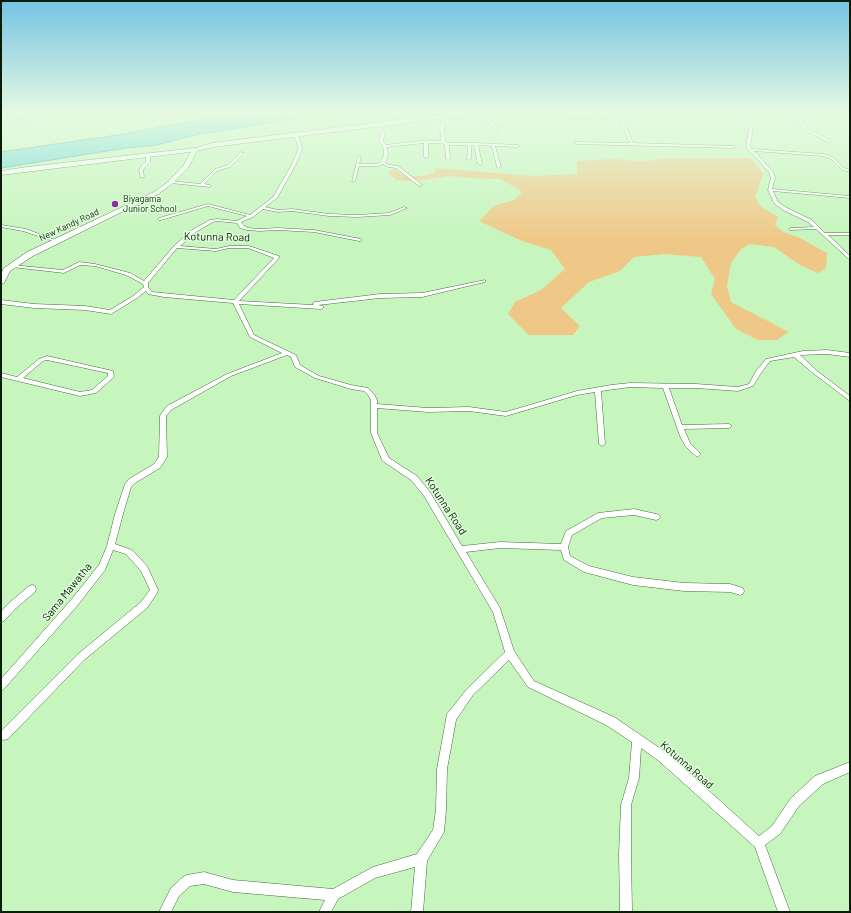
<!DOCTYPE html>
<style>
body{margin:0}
#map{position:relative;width:851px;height:913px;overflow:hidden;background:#c6f5bd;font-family:Barlow,sans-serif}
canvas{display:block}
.frame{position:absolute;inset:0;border:2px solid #0b1c08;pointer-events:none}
</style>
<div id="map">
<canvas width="851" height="913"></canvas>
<div class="frame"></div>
</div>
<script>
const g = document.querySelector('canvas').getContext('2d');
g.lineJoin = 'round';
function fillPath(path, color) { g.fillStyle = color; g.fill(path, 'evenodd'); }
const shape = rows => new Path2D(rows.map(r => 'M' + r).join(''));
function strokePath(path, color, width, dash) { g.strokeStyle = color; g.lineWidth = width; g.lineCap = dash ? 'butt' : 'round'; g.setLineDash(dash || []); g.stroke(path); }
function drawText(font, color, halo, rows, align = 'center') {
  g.font = font + ' Barlow,sans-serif'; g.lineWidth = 3; g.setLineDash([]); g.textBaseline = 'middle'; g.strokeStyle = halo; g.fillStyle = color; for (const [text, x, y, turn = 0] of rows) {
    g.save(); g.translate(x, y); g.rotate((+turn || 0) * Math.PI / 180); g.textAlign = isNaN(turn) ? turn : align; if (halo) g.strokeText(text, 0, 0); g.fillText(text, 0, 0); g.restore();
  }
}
fillPath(shape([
 [664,158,751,158,763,174,755,197,761,207,778,217,775,225,783,232,798,237,827,253,826,268,818,273,800,265,774,247,750,244,741,249,731,263,727,286,731,302,789,332,777,340,758,340,736,329,711,294,715,279,701,257,664,254,634,257,620,271,589,282,561,308,580,326,573,335,529,335,508,314,515,302,541,290,565,269,551,250,522,241,479,221,494,206,514,200,522,192,501,179,469,178,447,176,425,180,408,181,396,180,388,173,394,169,405,176,422,176,435,173,435,168,533,176,577,174,577,161,615,159,642,162]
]), '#efc887');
const water = shape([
 [240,112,316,112,285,120,195,135,157,145,126,148,1,168,1,152,124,134,240,112]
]);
fillPath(water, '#69d6dd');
strokePath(water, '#4d9e9d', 1);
const minor = shape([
 [60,112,68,112,1,125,1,123,60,112],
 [739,112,741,112,744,120,753,129,750,147,752,149,824,154,833,157,844,168,850,170,850,172,842,170,831,159,823,156,754,151,773,172,775,178,772,189,850,196,850,198,773,191,778,202,787,208,812,220,825,233,850,233,850,235,828,235,850,256,850,260,816,229,790,230,790,228,792,228,814,227,808,222,783,210,774,203,768,190,771,178,769,172,746,147,749,129,740,120,739,112],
 [796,112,798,112,803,119,801,120,806,128,830,140,830,142,828,142,804,130,797,120,799,119,796,112],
 [619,114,621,115,633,143,733,146,735,147,733,148,576,144,574,143,576,142,630,143,617,115,619,114],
 [443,117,445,118,444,129,445,141,448,143,476,143,518,145,520,146,518,147,495,146,501,167,499,168,497,167,492,146,478,145,482,164,480,165,478,164,474,145,471,145,471,159,469,160,467,159,468,146,466,145,449,145,450,159,448,160,446,159,445,145,442,143,428,143,428,157,426,158,424,157,424,143,387,147,388,155,385,163,390,165,398,166,421,184,421,186,419,186,396,168,388,167,383,164,378,166,359,166,355,181,352,182,358,156,361,157,359,164,377,164,381,162,384,155,383,146,379,141,381,132,376,124,378,124,385,132,383,141,386,145,421,141,441,141,440,129,441,118,443,117],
 [486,117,488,117,490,121,496,125,498,134,496,134,493,126,488,123,486,117],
 [295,133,297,134,301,143,302,150,295,166,277,198,265,207,278,210,292,209,329,214,357,215,389,213,404,207,407,208,390,215,357,217,329,216,292,211,278,212,263,209,253,217,241,222,244,226,248,228,260,229,277,228,314,230,361,239,361,241,359,241,314,232,277,230,260,231,247,230,240,228,237,223,217,221,213,222,196,232,180,246,216,249,229,246,249,246,279,256,279,258,239,301,313,305,313,303,315,302,380,294,422,293,485,280,485,282,422,297,380,298,318,305,323,306,323,308,321,309,239,304,254,335,296,355,300,365,319,376,351,385,368,388,374,394,377,400,377,404,428,408,469,407,506,412,577,391,611,385,630,383,696,384,738,387,749,384,756,371,766,359,803,351,827,350,850,353,850,357,827,354,800,355,817,371,850,396,850,401,813,373,794,357,770,361,761,373,753,386,738,391,696,388,669,388,682,425,729,424,732,426,729,428,684,429,690,443,701,454,698,457,696,456,686,447,680,436,663,388,630,387,601,391,605,444,602,446,599,444,595,392,577,395,506,416,469,411,428,412,377,408,377,433,389,458,417,476,430,492,462,546,500,542,561,544,566,531,598,513,634,509,656,514,659,515,660,517,659,519,656,520,634,515,602,518,572,535,568,547,570,556,589,566,633,577,684,583,730,584,743,588,744,591,743,594,740,595,730,592,684,591,633,585,584,572,564,560,561,550,500,548,466,552,500,608,514,651,534,681,614,717,667,753,759,836,772,826,791,798,815,776,850,762,850,772,823,784,799,806,780,834,765,845,790,912,778,912,755,847,659,761,641,748,639,778,631,805,631,854,632,912,620,912,619,854,621,805,629,778,632,742,606,725,528,687,509,660,473,695,456,720,447,769,446,810,444,832,427,861,423,912,411,912,415,867,375,878,338,899,331,912,319,912,325,900,233,892,204,884,190,886,179,896,171,912,159,912,171,888,183,877,187,875,204,872,233,880,333,889,373,867,417,854,433,830,436,810,437,769,447,714,467,689,505,652,493,612,424,496,411,480,384,462,382,460,371,433,371,400,368,395,364,391,351,389,315,378,295,367,291,357,287,355,231,376,171,410,166,416,167,457,160,468,135,483,131,487,123,514,115,544,132,550,147,566,158,590,157,593,147,608,84,660,8,739,4,740,1,739,1,731,78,654,141,602,150,590,141,571,126,554,113,550,105,570,77,606,4,689,1,691,1,679,71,600,99,565,107,546,115,514,125,484,129,479,154,464,159,457,160,416,161,414,167,406,227,374,282,353,250,337,233,303,164,297,148,294,146,291,137,298,111,314,85,310,34,308,1,304,1,300,34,304,85,306,110,310,133,296,144,287,143,284,126,275,95,266,80,265,64,273,12,267,10,266,12,265,63,270,79,262,95,264,130,273,144,281,174,246,192,230,210,220,217,219,237,221,247,216,208,206,161,220,159,220,159,218,208,204,250,215,273,197,291,166,298,150,297,143,293,134,295,133],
 [177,248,216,251,229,248,248,248,274,258,234,300,152,292,148,287,148,283,177,248],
 [241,152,244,153,230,167,217,171,204,184,210,185,210,187,171,183,169,182,171,181,200,184,215,169,228,165,241,152],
 [148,154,150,155,150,162,145,167,143,170,144,177,141,178,139,170,142,165,146,162,146,155,148,154],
 [1,225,26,229,58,241,56,242,23,231,1,227,1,225],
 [47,356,113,371,114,377,96,393,80,396,1,377,1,373,17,377,39,359,47,356],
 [47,360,108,373,108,376,92,390,80,392,23,378,43,361,47,360],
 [32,585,35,586,36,589,35,592,15,609,4,621,1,622,1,612,9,603,29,586,32,585]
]);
const secondary = shape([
 [195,148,198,150,197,151,1,175,1,171,27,167,195,148]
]);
const primary = shape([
 [850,112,850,115,446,118,213,147,197,151,188,168,172,184,158,194,33,256,10,271,4,283,1,283,1,274,4,268,27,252,154,192,168,182,183,166,193,149,212,143,446,114,850,112]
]);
strokePath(minor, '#436c3b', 1);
strokePath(secondary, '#436c3b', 1);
strokePath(primary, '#436c3b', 1);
fillPath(minor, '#fff');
fillPath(secondary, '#fff');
fillPath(primary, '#fff');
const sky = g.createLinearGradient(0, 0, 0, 240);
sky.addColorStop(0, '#75c2e4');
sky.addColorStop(0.47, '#e5fae1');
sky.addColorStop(1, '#e5fae100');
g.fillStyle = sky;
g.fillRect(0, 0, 851, 240);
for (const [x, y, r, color] of [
 [115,204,4,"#8a309c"]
]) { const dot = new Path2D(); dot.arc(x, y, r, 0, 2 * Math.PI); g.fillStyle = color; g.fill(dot); strokePath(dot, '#e0fddb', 1.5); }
drawText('9px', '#0b1c08', '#e0fddb', [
 ["Biyagama",123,199],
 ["Junior School",123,209]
], 'left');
drawText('9px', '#0b1c08', '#e0fddb', [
 ["New Kandy Road",69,225,-25]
]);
drawText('11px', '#0b1c08', '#e0fddb', [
 ["Kotunna Road",217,237,1],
 ["Kotunna Road",446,506,57],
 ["Sama Mawatha",67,592,-51],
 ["Kotunna Road",687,765,41]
]);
</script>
